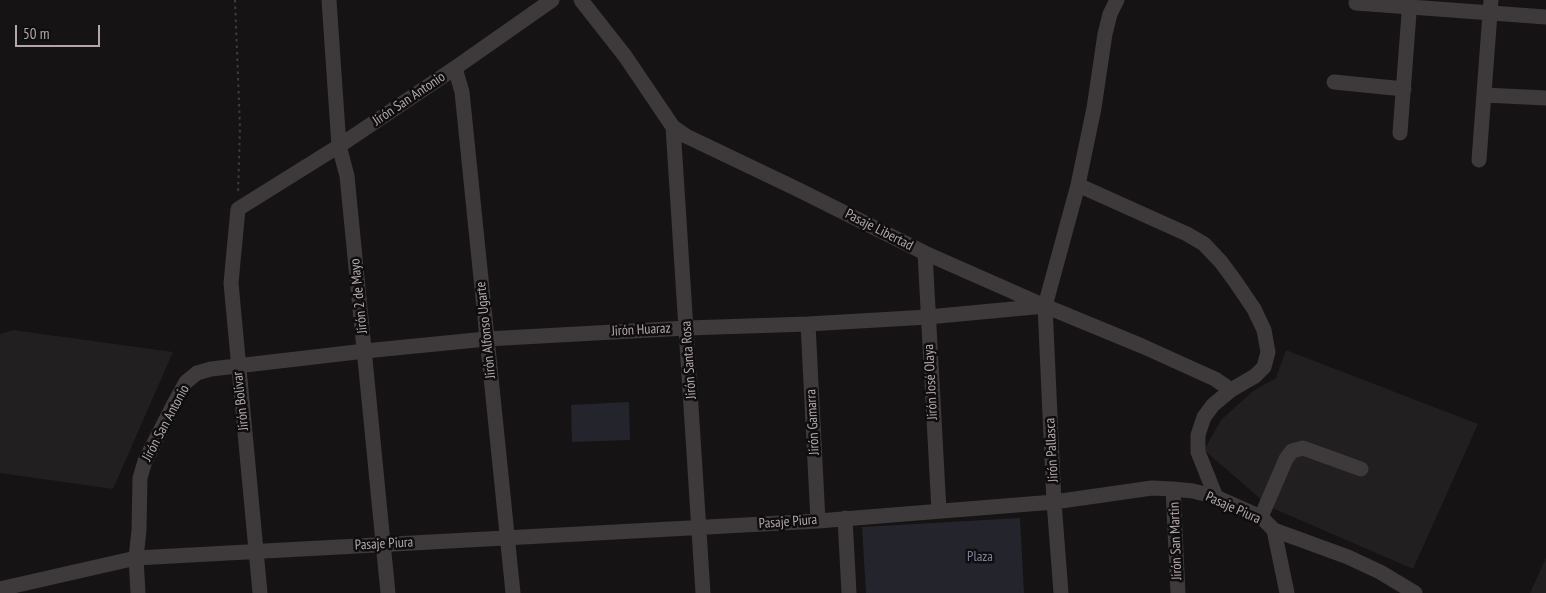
<!DOCTYPE html>
<meta charset="utf-8">
<style>
body{margin:0}
#map{position:relative;width:1546px;height:593px;overflow:hidden;background:#151313;font-family:"PT Sans Narrow",sans-serif}
canvas{display:block}
.scale{position:absolute;left:15px;top:25px;width:85px;height:22px;box-sizing:border-box;border:2px solid #b4a6ad;border-top:0;padding-left:6px;font-size:15px;line-height:18px;white-space:nowrap;color:#b4a6ad;-webkit-text-stroke:4px #0f0e0e;paint-order:stroke}
</style>
<div id="map">
<canvas width="1546" height="593"></canvas>
<div class="scale">50 m</div>
</div>
<script>
const g = document.querySelector('canvas').getContext('2d');
g.lineJoin = 'round';
function fillPath(path, color) { g.fillStyle = color; g.fill(path, 'evenodd'); }
const shape = rows => new Path2D(rows.map(r => 'M' + r).join(''));
function strokePath(path, color, width, dash) { g.strokeStyle = color; g.lineWidth = width; g.lineCap = dash ? 'butt' : 'round'; g.setLineDash(dash || []); g.stroke(path); }
function drawText(font, color, halo, rows, align = 'center') {
  g.font = font + ' "PT Sans Narrow",sans-serif'; g.lineWidth = 5; g.setLineDash([]); g.textBaseline = 'middle'; g.strokeStyle = halo; g.fillStyle = color; for (const [text, x, y, turn = 0] of rows) {
    g.save(); g.translate(x, y); g.rotate((+turn || 0) * Math.PI / 180); g.textAlign = isNaN(turn) ? turn : align; if (halo) g.strokeText(text, 0, 0); g.fillText(text, 0, 0); g.restore();
  }
}
fillPath(shape([
 [13,330,173,352,113,489,0,473,0,334],
 [1286,350,1478,424,1413,569,1270,507,1204,450,1221,420,1253,391,1276,378],
 [1546,558,1546,593,1530,593]
]), '#211f20');
fillPath(shape([
 [629,402,630,440,572,442,571,405],
 [1020,518,1024,593,866,593,862,527]
]), '#24242c');
strokePath(shape([
 [235,0,240,128,238,194]
]), '#423c3f', 2, [2.5, 4]);
strokePath(shape([
 [329,0,339,146,347,176,388,593],
 [581,0,625,56,673,127,686,136,799,190,925,253,1045,306,1142,346,1215,379,1231,390],
 [1356,3,1546,17],
 [455,68,462,92,513,593],
 [1334,82,1404,89],
 [1484,95,1546,98],
 [673,127,703,593],
 [1400,133,1410,0],
 [1479,160,1491,0],
 [1078,185,1187,234,1204,244,1221,262,1235,281,1254,309,1264,330,1268,352,1264,367,1255,376,1231,390,1213,405,1204,417,1198,435,1198,452,1216,497],
 [925,253,939,511],
 [808,324,818,521],
 [1173,489,1178,593],
 [1261,517,1286,459,1292,451,1303,448,1361,469],
 [845,518,849,593],
 [1274,530,1287,593],
 [0,589,136,558,818,521,1054,502,1152,488,1173,489,1193,491,1216,497,1261,517,1274,530,1348,557,1380,572,1415,593],
 [138,593,136,558,139,530,140,478,145,461,175,402,186,382,197,373,211,369,365,351,486,339,687,328,808,324,928,317,1045,306],
 [260,593,231,283,238,209,339,146,455,68,552,0],
 [1061,593,1054,502,1045,306,1078,185,1094,108,1105,34,1110,14,1117,0]
]), '#3e393b', 15);
drawText('14px', '#b4a6ad', '#0f0e0e', [
 ["Jirón San Antonio",409,99,-34],
 ["Pasaje Libertad",879,230,27],
 ["Jirón 2 de Mayo",359,296,-96],
 ["Jirón Alfonso Ugarte",486,330,-96],
 ["Jirón Huaraz",641,330,-3],
 ["Jirón Santa Rosa",689,360,-94],
 ["Jirón José Olaya",931,382,-93],
 ["Jirón Bolivar",241,401,-96],
 ["Jirón Gamarra",813,422,-93],
 ["Jirón San Antonio",166,423,-62],
 ["Jirón Pallasca",1052,450,-93],
 ["Pasaje Piura",1233,508,24],
 ["Pasaje Piura",788,522,-4],
 ["Jirón San Martin",1176,541,-92],
 ["Pasaje Piura",384,544,-3]
]);
drawText('14px', '#7e839e', '#0f0e0e', [
 ["Plaza",980,557]
]);
</script>
